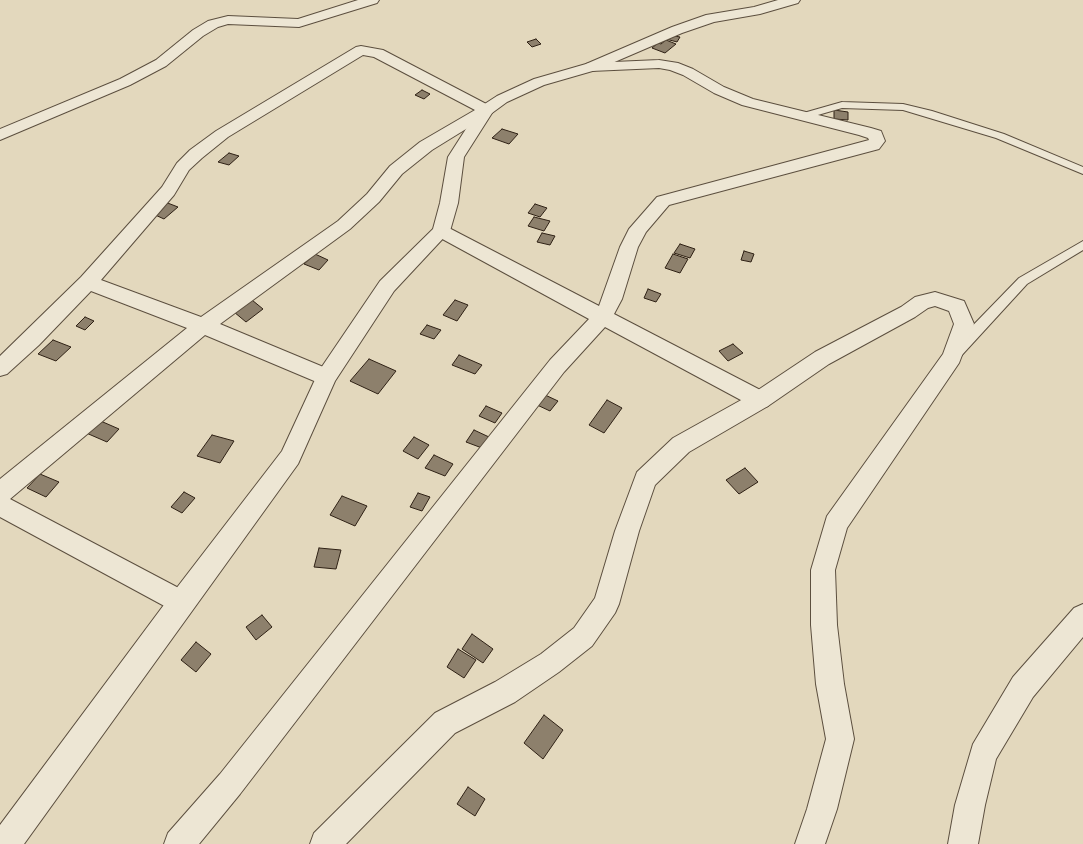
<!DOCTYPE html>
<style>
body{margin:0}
canvas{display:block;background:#e3d8bd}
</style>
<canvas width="1083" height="844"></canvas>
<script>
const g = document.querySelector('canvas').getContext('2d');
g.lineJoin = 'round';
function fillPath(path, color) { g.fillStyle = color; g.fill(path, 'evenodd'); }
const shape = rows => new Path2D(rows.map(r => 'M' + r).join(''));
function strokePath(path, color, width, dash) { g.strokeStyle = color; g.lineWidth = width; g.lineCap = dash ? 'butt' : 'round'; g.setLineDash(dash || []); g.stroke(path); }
const building = shape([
 [669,35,680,37,677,42,666,39,669,35],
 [536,39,541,44,532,47,527,42,536,39],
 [666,40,676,44,665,53,652,48,658,43,661,44,666,40],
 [422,90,430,94,424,99,415,95,422,90],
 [834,110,848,112,848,120,834,119,834,110],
 [502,129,518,134,509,144,492,138,502,129],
 [229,153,239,156,229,165,218,162,229,153],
 [165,202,178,207,164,219,151,213,165,202],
 [535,204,547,208,540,217,528,213,535,204],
 [534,217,550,221,544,231,528,226,534,217],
 [542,233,555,236,550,245,537,242,542,233],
 [680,244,695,249,690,258,674,253,680,244],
 [744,251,754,254,751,262,741,260,744,251],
 [315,254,328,260,319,270,304,264,315,254],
 [673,254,688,259,680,273,665,268,673,254],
 [648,289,661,294,656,302,644,298,648,289],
 [252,300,263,309,246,322,234,312,252,300],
 [455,300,468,305,457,321,443,315,455,300],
 [85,317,94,321,85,330,76,326,85,317],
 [427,325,441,330,434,339,420,334,427,325],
 [53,340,71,347,56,361,38,354,53,340],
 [733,344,743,353,728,361,719,351,733,344],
 [459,355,482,365,475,374,452,365,459,355],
 [369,359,396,371,378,394,350,381,369,359],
 [543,394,558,401,550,411,535,404,543,394],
 [607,400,622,408,604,433,589,425,607,400],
 [486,406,502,413,495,423,479,416,486,406],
 [96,419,119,429,107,442,84,432,96,419],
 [474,430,489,437,482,448,466,442,474,430],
 [212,435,234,441,220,463,197,456,212,435],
 [414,437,429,445,418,459,403,451,414,437],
 [434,455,453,464,445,476,425,468,434,455],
 [745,468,758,482,739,494,726,480,745,468],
 [40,474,59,482,46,497,27,488,40,474],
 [184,492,195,498,182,513,171,507,184,492],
 [418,493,430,497,422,511,410,507,418,493],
 [342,496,367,506,355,526,330,515,342,496],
 [319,548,341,550,336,569,314,567,319,548],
 [262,615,272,627,256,640,246,627,262,615],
 [472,634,493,649,483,663,462,649,472,634],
 [196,642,211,654,196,672,181,660,196,642],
 [458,649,476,660,464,678,447,667,458,649],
 [544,715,563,730,543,759,524,743,544,715],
 [468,787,485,799,475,816,457,804,468,787]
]);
fillPath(building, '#8d806c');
strokePath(building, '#2f2115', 1);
const service = shape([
 [842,102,903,104,932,111,1004,134,1083,167,1083,174,996,138,903,110,842,108,804,119,799,116,800,114,842,102],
 [1083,241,1083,250,1027,284,961,356,956,357,951,356,949,352,951,348,1019,278,1083,241]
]);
const minor = shape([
 [361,46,383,50,492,107,494,110,492,113,432,150,402,174,379,202,350,229,220,324,333,371,337,377,333,383,326,385,319,383,205,335,10,499,190,594,194,603,190,612,181,615,0,517,0,479,187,328,91,291,39,345,7,374,0,376,0,356,81,277,162,187,177,163,190,150,216,131,356,47,361,46],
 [363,55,374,57,475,110,420,142,390,166,367,194,338,221,201,317,101,280,174,195,189,170,202,158,228,137,363,55],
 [659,60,678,63,693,69,724,87,753,99,871,128,881,131,885,141,879,149,669,205,646,232,638,247,622,299,614,314,768,394,771,400,768,406,760,409,752,406,605,327,564,372,240,794,199,844,164,844,168,833,220,774,550,360,589,319,435,235,432,231,435,227,441,225,447,227,599,306,620,247,629,229,657,197,869,140,868,138,859,135,742,105,714,93,683,75,670,70,659,68,591,71,586,70,584,67,586,64,591,63,659,60]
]);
const tertiary = shape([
 [358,0,379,0,377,3,299,27,228,24,218,27,203,36,166,66,130,85,0,140,0,129,120,79,156,60,193,30,208,21,228,16,298,19,358,0],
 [778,0,800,0,798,3,760,14,714,22,682,33,596,70,544,85,507,102,492,113,464,157,458,203,450,231,394,291,335,381,298,464,24,844,0,844,0,825,172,594,282,451,319,371,380,281,433,229,440,203,448,157,480,107,497,96,534,79,586,64,672,27,706,15,754,7,778,0],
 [935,292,964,301,974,324,959,363,847,528,835,570,837,625,844,684,854,739,837,809,825,844,795,844,807,809,826,739,816,684,811,625,811,570,827,516,943,354,954,324,949,311,935,306,928,308,915,317,829,364,768,406,689,452,655,485,639,531,619,604,615,613,592,646,559,672,515,702,455,733,346,844,310,844,314,833,435,713,495,682,541,654,574,628,595,598,615,531,637,472,673,438,752,394,815,352,901,307,915,297,935,292],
 [1083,604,1083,637,1033,697,996,759,985,805,978,844,948,844,955,805,973,744,1013,677,1074,608,1083,604]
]);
strokePath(service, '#5c4f3f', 2);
strokePath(minor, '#5c4f3f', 2);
strokePath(tertiary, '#5c4f3f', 2);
fillPath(service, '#ede6d4');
fillPath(minor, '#ede6d4');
fillPath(tertiary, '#ede6d4');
</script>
